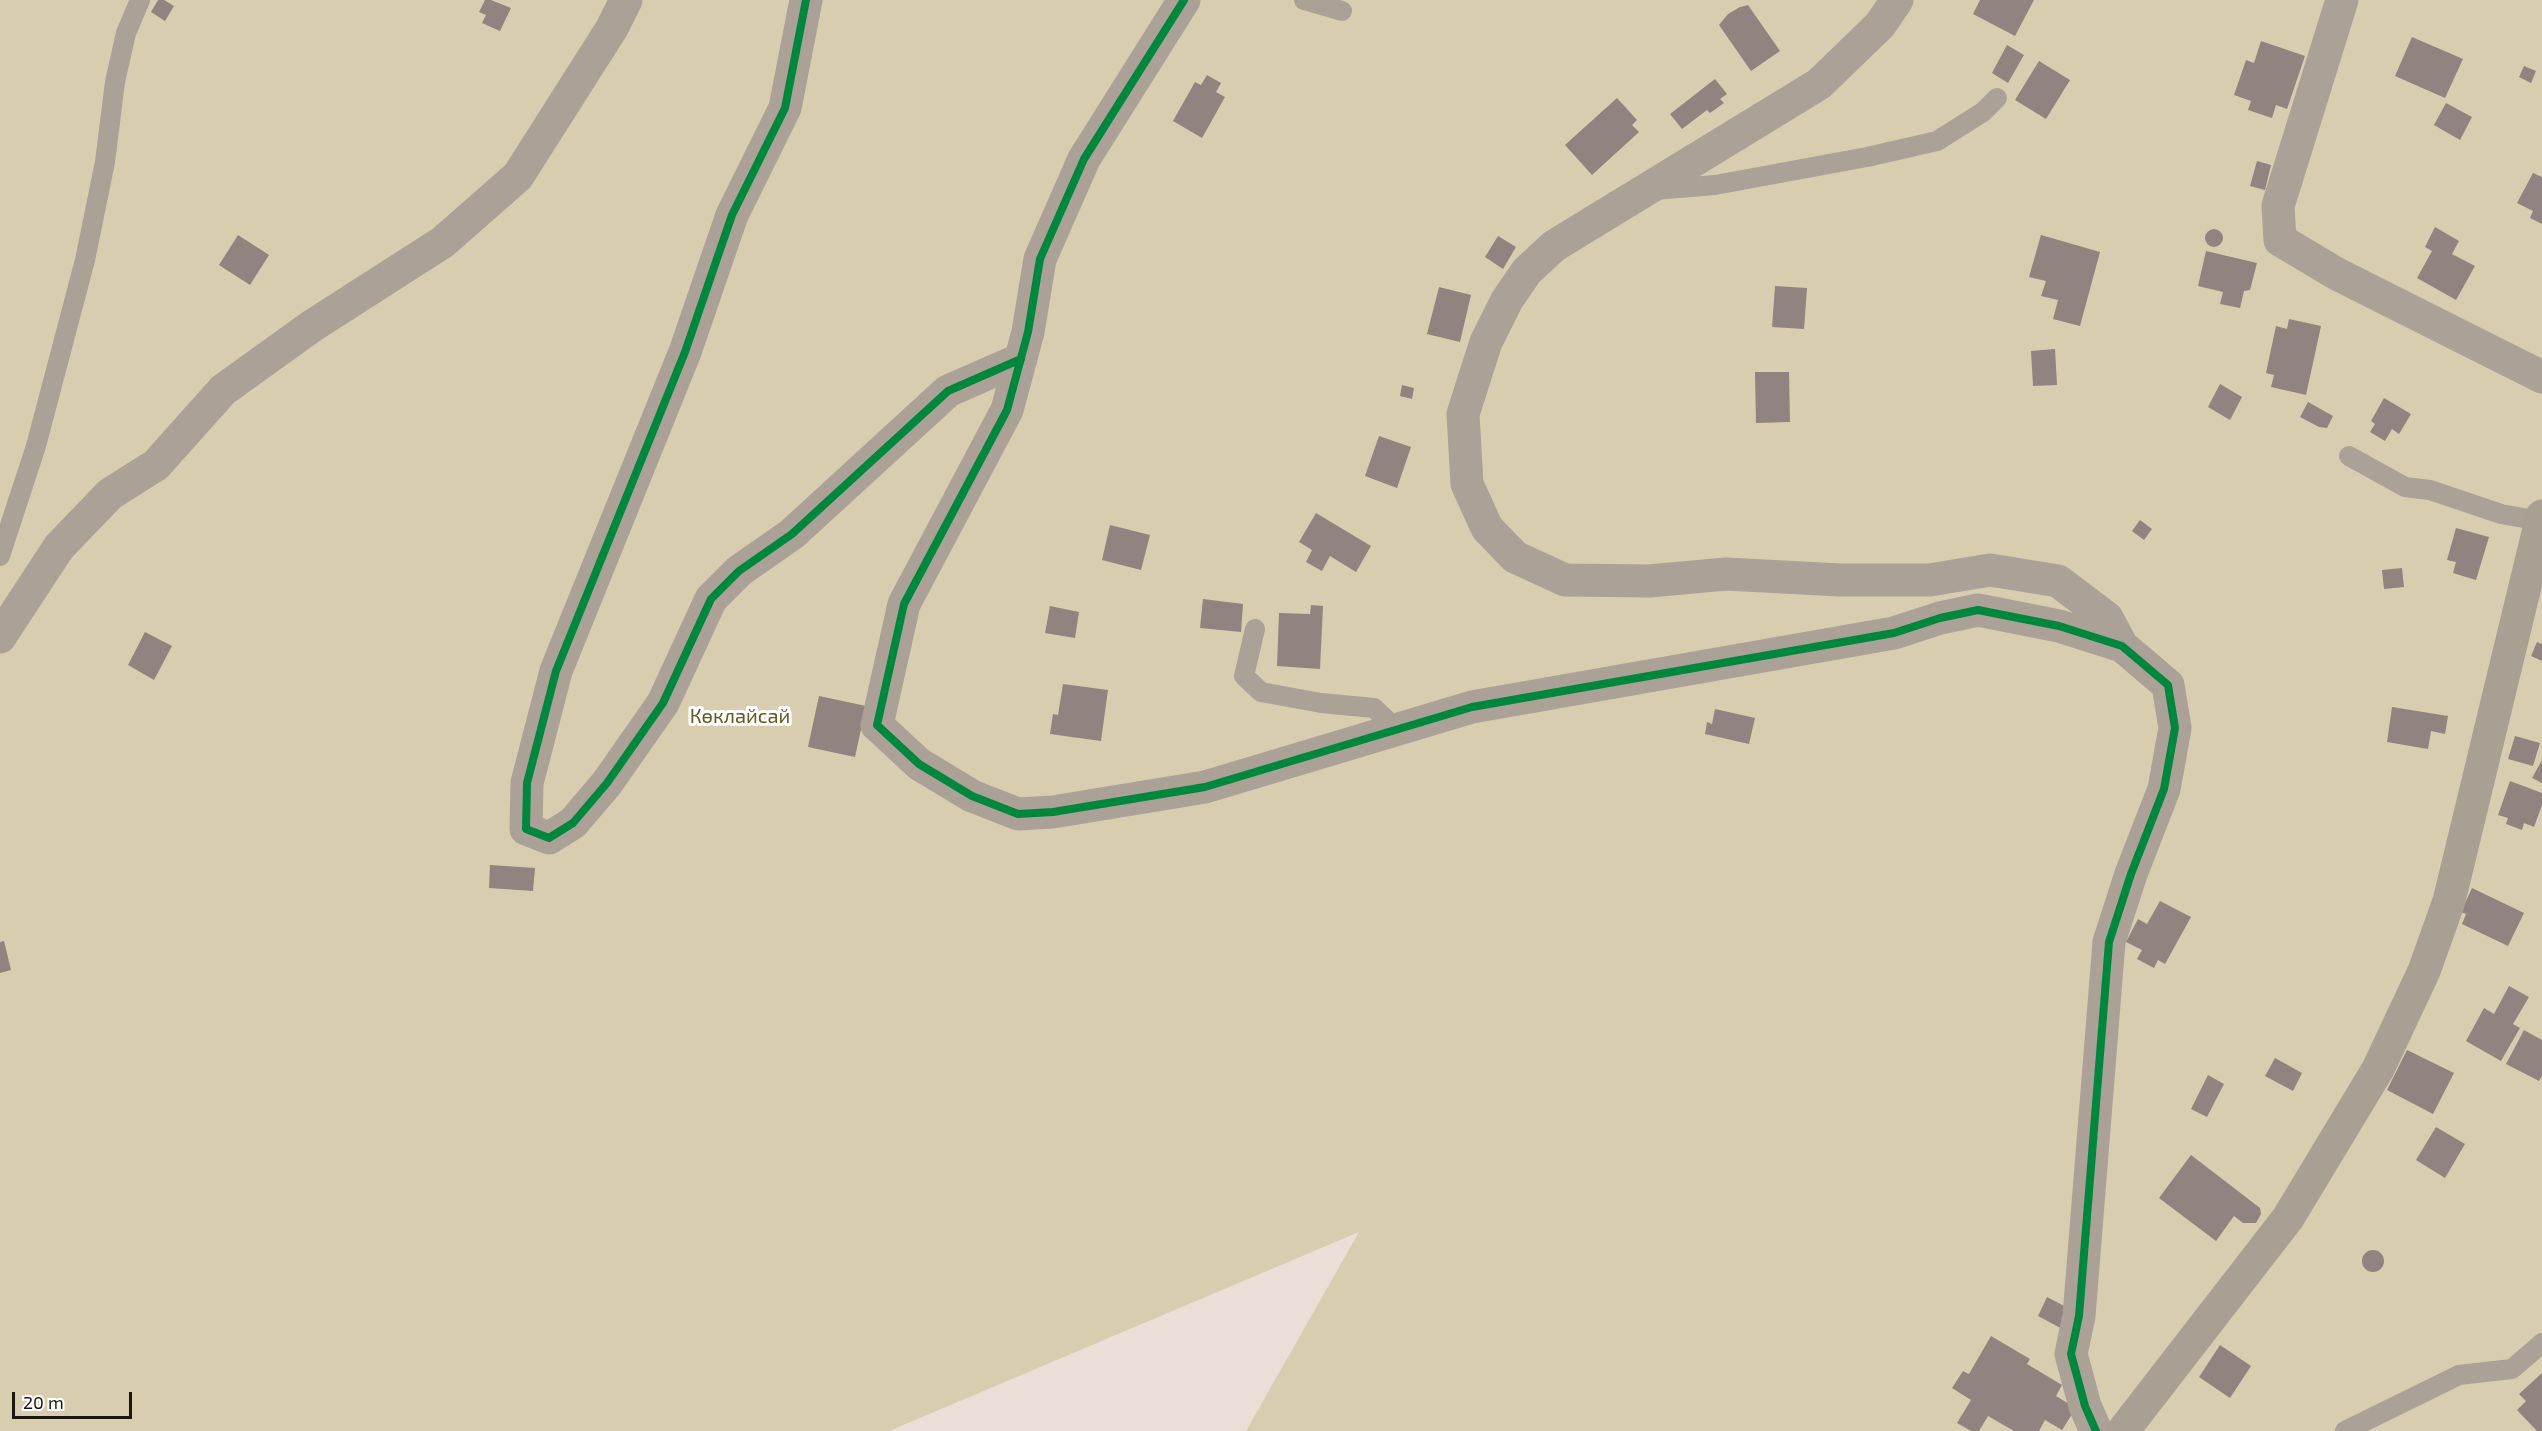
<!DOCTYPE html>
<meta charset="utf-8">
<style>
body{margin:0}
#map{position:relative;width:2542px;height:1431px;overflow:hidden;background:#eaded7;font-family:"Exo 2",sans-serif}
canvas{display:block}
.scale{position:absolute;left:12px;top:1392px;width:120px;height:27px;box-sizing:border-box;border:3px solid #1c1510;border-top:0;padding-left:8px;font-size:18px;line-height:21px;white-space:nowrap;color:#1c1510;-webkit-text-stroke:4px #fff;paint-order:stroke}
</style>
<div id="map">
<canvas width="2542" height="1431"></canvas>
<div class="scale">20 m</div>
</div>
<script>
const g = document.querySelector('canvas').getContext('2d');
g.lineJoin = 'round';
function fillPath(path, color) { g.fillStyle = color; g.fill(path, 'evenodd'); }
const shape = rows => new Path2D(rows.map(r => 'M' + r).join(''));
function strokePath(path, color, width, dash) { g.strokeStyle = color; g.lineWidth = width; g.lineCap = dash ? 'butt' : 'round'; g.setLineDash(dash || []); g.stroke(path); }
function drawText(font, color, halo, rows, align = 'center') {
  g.font = font + ' "Exo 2",sans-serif'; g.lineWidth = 6; g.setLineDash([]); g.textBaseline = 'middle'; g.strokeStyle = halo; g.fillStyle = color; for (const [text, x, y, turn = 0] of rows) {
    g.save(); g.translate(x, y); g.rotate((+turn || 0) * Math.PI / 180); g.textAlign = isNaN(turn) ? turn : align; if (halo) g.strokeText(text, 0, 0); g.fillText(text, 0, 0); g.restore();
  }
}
fillPath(shape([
 [0,0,2542,0,2542,1431,1246,1431,1359,1232,889,1431,0,1431]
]), '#d8cdaf');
fillPath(shape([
 [158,0,164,0,174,6,165,21,151,12],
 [485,0,491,0,511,8,500,31,482,23,486,15,479,12],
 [1980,0,2034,0,2015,36,1973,14],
 [1748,5,1780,51,1751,71,1719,25,1728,14,1740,7],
 [2412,37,2463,59,2445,98,2395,76],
 [2261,41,2305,56,2287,109,2276,105,2272,118,2248,110,2251,101,2234,95,2246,60,2254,63],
 [2007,45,2024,55,2008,83,1992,73],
 [2039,61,2070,80,2046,119,2015,100],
 [2524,66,2536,71,2531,83,2519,77],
 [1207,75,1221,83,1216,92,1225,97,1202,138,1173,121,1195,82,1201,85],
 [1715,79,1727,94,1720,99,1724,103,1710,113,1707,110,1682,129,1670,114],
 [1617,98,1637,120,1632,125,1639,132,1592,175,1565,145],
 [2446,103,2472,117,2460,140,2434,125],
 [2257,161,2271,165,2265,190,2250,186],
 [2533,173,2542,177,2542,224,2530,218,2533,211,2517,203],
 [2435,227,2459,241,2452,254,2475,266,2456,300,2417,278,2432,251,2425,247],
 '2205 238a9 9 0 1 1 18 0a9 9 0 1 1-18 0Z',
 [238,235,269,255,250,285,219,265],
 [2041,235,2100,252,2080,326,2053,319,2058,300,2041,296,2046,281,2029,277],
 [1498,236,1516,247,1503,269,1485,257],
 [2206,251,2257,263,2250,290,2244,291,2240,308,2220,304,2223,292,2198,286],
 [1775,286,1807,288,1804,329,1772,327],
 [1439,287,1471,295,1460,342,1427,334],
 [2289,319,2321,326,2306,395,2271,387,2274,375,2266,373,2276,326,2287,329],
 [2055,349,2057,385,2033,386,2031,351],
 [1755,372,1789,372,1790,422,1756,423],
 [2220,384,2242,397,2230,420,2208,407],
 [1402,385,1414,388,1412,399,1400,396],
 [2384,398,2411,414,2399,434,2392,429,2385,441,2370,432,2375,424,2371,421],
 [2308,402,2333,416,2327,428,2319,427,2300,417],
 [1379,436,1411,447,1397,488,1365,476],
 [1316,513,1371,546,1356,572,1330,556,1322,571,1306,562,1312,550,1299,542],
 [2140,520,2152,529,2144,540,2132,531],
 [1110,525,1150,535,1141,570,1102,560],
 [2456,528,2489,537,2476,580,2453,573,2456,562,2447,560],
 [2402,568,2404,587,2384,589,2382,570],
 [1203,599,1243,604,1241,632,1200,628],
 [1311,605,1323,606,1320,669,1277,666,1279,613,1310,614],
 [1050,606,1079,612,1075,638,1045,633],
 [145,632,172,646,154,680,128,665],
 [2537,642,2542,644,2542,661,2531,656],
 [1063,684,1108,690,1101,741,1050,734,1053,714,1058,715],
 [819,696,866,706,855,757,808,747],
 [2392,707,2448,716,2445,734,2431,731,2428,749,2387,742],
 [1715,709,1755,718,1749,744,1705,734,1707,722,1712,724],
 [2515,736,2540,743,2533,766,2508,759],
 [2542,760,2542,783,2532,778],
 [2510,781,2542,793,2542,805,2534,827,2524,823,2522,830,2506,824,2508,818,2498,815],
 [490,865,535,868,533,891,489,888],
 [2472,888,2524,913,2508,946,2462,924,2466,914,2461,912],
 [2160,901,2191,917,2165,964,2158,960,2154,968,2137,959,2142,950,2126,942,2138,919,2147,924],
 [4,941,11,970,0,973,0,942],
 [2509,986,2529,997,2513,1024,2520,1028,2501,1061,2466,1041,2484,1008,2494,1014],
 [2524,1030,2542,1040,2542,1076,2539,1081,2506,1064],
 [2407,1050,2454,1073,2433,1114,2387,1090],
 [2275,1058,2302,1073,2293,1091,2265,1076],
 [2208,1075,2224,1084,2207,1117,2191,1109],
 [2436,1127,2465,1144,2445,1178,2416,1160],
 [2191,1155,2260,1208,2261,1214,2256,1223,2243,1223,2234,1216,2216,1241,2159,1198],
 '2362 1261a11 11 0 1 1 22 0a11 11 0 1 1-22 0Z',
 [2047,1297,2072,1310,2068,1332,2038,1316],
 [1991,1336,2030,1359,2027,1364,2062,1385,2056,1396,2076,1408,2062,1430,2045,1420,2039,1431,2014,1431,1988,1416,1979,1431,1971,1431,1957,1423,1971,1400,1952,1388,1963,1371,1969,1374],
 [2220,1345,2251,1366,2230,1398,2199,1377],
 [2542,1373,2542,1431,2537,1431,2517,1410,2526,1401,2519,1394]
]), '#91837f');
strokePath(shape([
 [1304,0,1342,11],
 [1654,190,1715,185,1867,157,1937,141,1983,112,1997,98],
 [2349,456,2405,487,2430,490,2501,514,2540,521],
 [0,556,36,446,85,260,105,162,115,82,126,33,140,0],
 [1255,629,1244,676,1261,692,1321,703,1374,708,1397,730],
 [2345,1431,2459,1375,2512,1369,2542,1343]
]), '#aba196', 20);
strokePath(shape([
 [806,0,785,108,732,215,685,352,556,671,527,783,526,829,549,838,573,823,607,783,663,703,711,599,739,571,792,534,948,391,1021,359],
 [1184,0,1084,159,1040,259,1028,332,1007,410,904,604,877,725,919,764,972,796,1018,814,1053,812,1205,787,1472,707,1894,633,1940,618,1978,610,2059,626,2122,646,2168,685,2175,728,2164,789,2131,874,2109,942,2079,1316,2071,1354,2085,1406,2096,1431],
 [1897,0,1880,25,1819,84,1554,246,1527,271,1507,300,1486,342,1463,414,1467,484,1487,528,1515,557,1565,580,1649,581,1726,574,1840,580,1930,580,1990,570,2058,581,2107,618,2122,646],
 [2342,0,2278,206,2280,240,2337,274,2542,377],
 [0,637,59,547,110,494,156,465,223,390,312,326,443,242,518,176,612,28,626,0]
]), '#aba196', 33);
strokePath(shape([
 [2123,1431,2288,1218,2378,1069,2424,971,2449,901,2542,516]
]), '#aa9f93', 33);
strokePath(shape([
 [806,0,785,108,732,215,685,352,556,671,527,783,526,829,549,838,573,823,607,783,663,703,711,599,739,571,792,534,948,391,1021,359],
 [1184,0,1084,159,1040,259,1028,332,1007,410,904,604,877,725,919,764,972,796,1018,814,1053,812,1205,787,1472,707,1894,633,1940,618,1978,610,2059,626,2122,646,2168,685,2175,728,2164,789,2131,874,2109,942,2079,1316,2071,1354,2085,1406,2096,1431]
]), '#00873e', 8);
drawText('20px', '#64571f', '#fff', [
 ["Көклайсай",740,716]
]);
</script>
